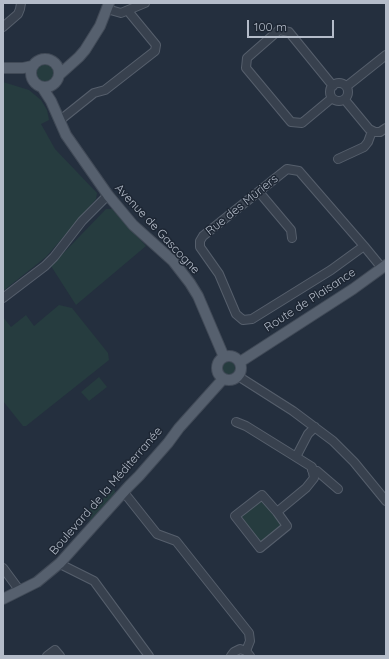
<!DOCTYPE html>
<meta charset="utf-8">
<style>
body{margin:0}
#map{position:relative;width:389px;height:659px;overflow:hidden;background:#242f3e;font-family:Quicksand,sans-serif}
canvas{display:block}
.frame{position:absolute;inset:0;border:4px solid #b4bcc9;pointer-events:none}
.scale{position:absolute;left:247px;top:20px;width:87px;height:18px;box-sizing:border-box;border:2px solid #b4bcc9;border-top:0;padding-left:5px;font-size:12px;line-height:14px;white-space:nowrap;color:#b4bcc9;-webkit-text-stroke:3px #1d2633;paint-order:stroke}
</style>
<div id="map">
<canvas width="389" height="659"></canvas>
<div class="frame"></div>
<div class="scale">100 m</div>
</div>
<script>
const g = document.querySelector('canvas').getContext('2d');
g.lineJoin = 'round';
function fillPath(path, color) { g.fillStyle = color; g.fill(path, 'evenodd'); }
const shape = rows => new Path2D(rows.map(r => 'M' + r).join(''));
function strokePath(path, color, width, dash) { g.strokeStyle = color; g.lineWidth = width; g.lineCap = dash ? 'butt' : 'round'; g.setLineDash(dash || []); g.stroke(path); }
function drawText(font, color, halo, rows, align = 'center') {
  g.font = font + ' Quicksand,sans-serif'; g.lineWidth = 3; g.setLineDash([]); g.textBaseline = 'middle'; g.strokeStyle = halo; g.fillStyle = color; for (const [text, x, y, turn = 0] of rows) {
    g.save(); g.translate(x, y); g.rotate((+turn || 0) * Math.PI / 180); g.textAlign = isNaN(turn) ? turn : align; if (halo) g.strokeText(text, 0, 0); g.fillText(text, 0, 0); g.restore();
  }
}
fillPath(shape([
 '34 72a11 11 0 1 1 22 0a11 11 0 1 1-22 0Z',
 [3,82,29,90,41,100,47,110,49,120,41,124,55,149,97,193,96,199,46,257,3,291],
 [106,209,112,209,146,246,76,305,51,266],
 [59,305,72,308,108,353,109,360,26,426,23,426,3,401,3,317,11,327,26,315,34,326],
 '221 368a7 7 0 1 1 14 0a7 7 0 1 1-14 0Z',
 [99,377,107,387,89,401,81,392],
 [111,488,115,491,115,494,90,521,89,520,91,517,87,511,112,491],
 [262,499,283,525,260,543,240,516]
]), '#263c3f');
const minor = shape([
 [107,9,121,13,145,3],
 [3,27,18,14,20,9,21,3],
 '330 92a9 9 0 1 1 18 0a9 9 0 1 1-18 0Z',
 [347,86,386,55],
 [332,98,302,123,291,122,246,68,247,58,279,30,289,32,333,86],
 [345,100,369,129,375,132,380,132,386,128],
 [59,121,94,93,105,90,155,51,156,45,128,11],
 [338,159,364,147,368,142,372,131],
 [259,192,291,230,292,238],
 [364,246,331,270,252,319,243,320,236,314,219,274,200,247,200,241,203,236,287,169,299,171,364,246,382,268],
 [3,298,45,266,54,257,82,221,108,195],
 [238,376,293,411,333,441,354,462,386,501],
 [236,422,246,426,296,457],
 [312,470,317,471,338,489],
 [122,493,126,495,157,534,176,541,249,633,250,641,246,651],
 [277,512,287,526,260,548,235,516,262,495,277,512,306,488,314,478,312,467,296,457,308,434,315,427],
 [60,563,64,566,94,581,149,656],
 [3,568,20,591],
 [47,656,55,650,60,656],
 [231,656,234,652,240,649,246,651,250,656]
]);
const major = shape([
 '31 73a14 14 0 1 1 28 0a14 14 0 1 1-28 0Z',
 [3,68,23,68,32,66],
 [59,75,79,57,85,50,100,26,109,3],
 [42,87,51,101,66,135,108,195,133,225,173,261,190,283,198,296,224,357],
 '217 368a12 12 0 1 1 24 0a12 12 0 1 1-24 0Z',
 [240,362,353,289,386,265],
 [3,599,37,582,60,563,129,486,139,476,168,443,179,428,223,379]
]);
strokePath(minor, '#565f6c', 10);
strokePath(major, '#414a57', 12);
strokePath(minor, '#38414e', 8);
strokePath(major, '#56606e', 10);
drawText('12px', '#b4bcc9', '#1d2633', [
 ["Rue des Mûriers",242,205,-39],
 ["Avenue de Gascogne",157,229,47],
 ["Route de Plaisance",310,300,-33],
 ["Boulevard de la Méditerranée",106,491,-49]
]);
</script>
